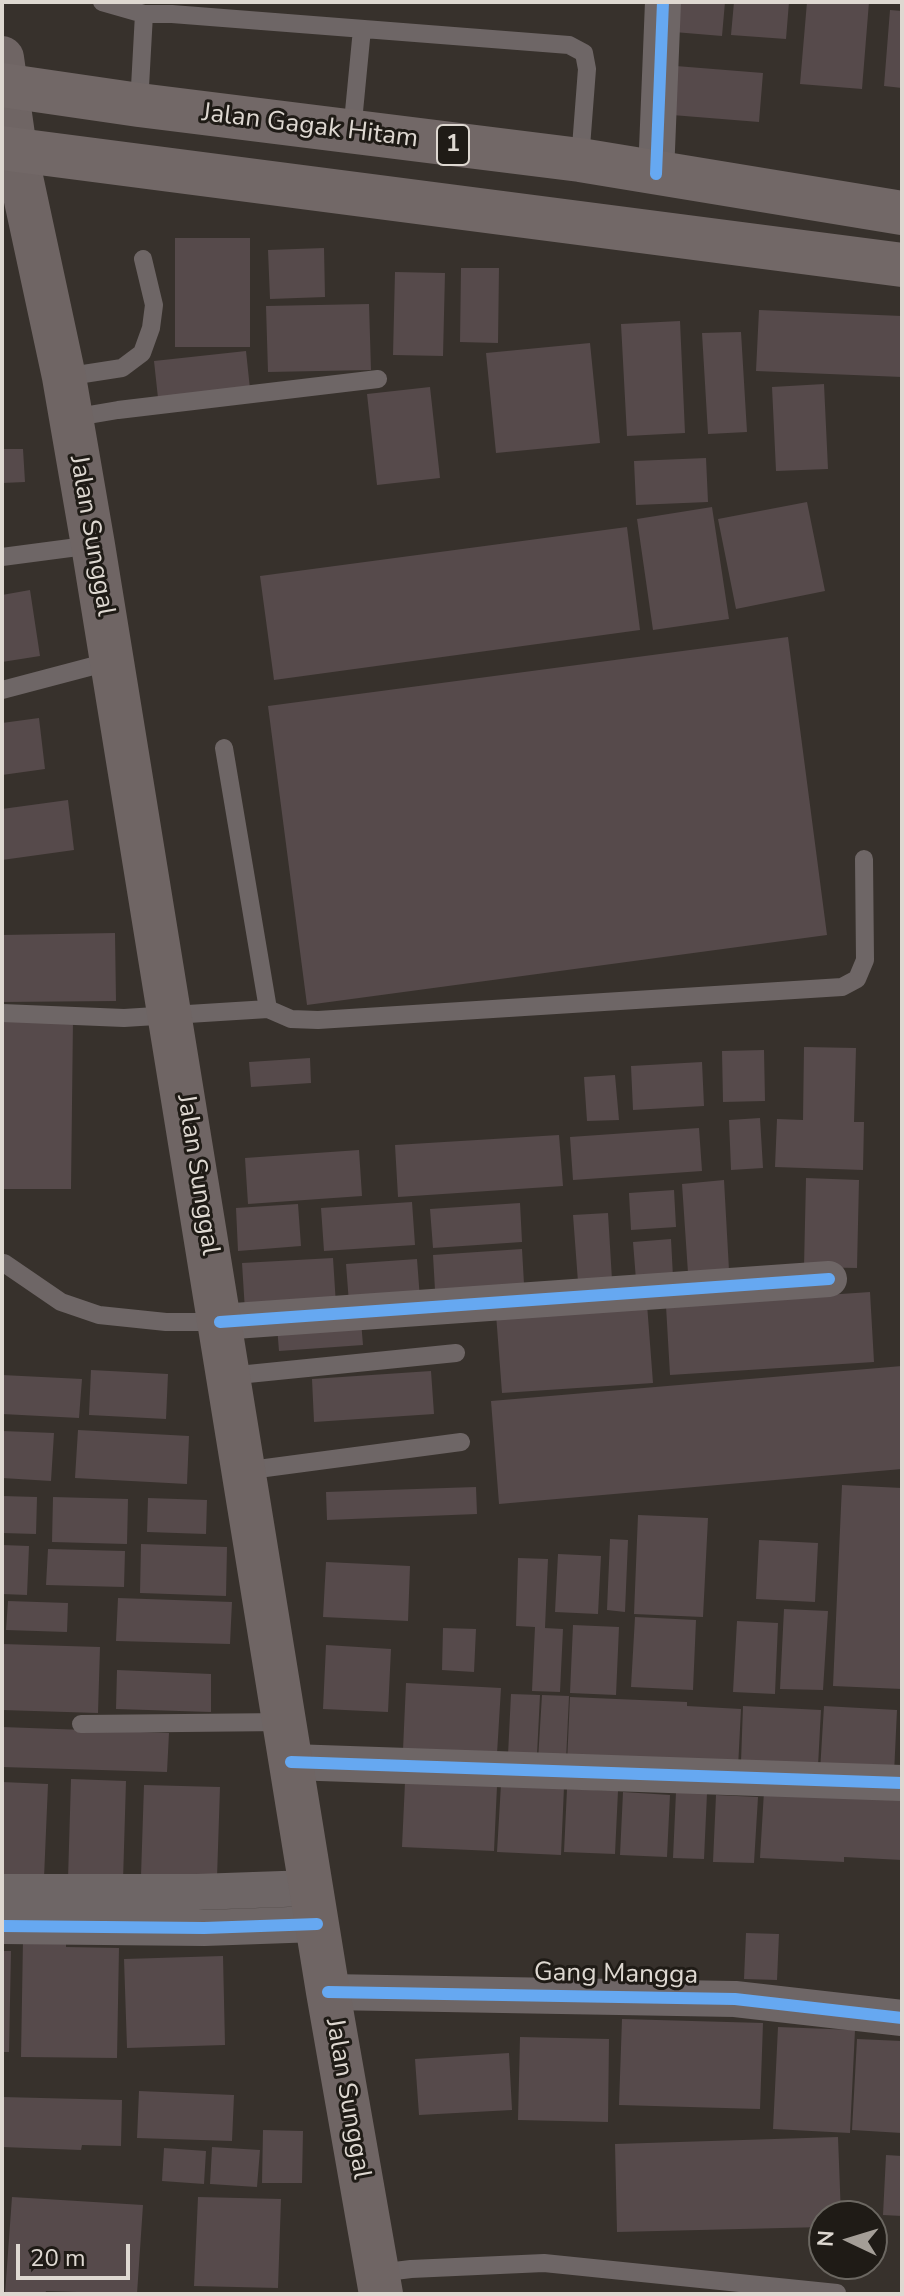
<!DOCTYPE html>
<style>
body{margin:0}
#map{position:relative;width:904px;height:2296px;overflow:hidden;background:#37312c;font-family:"Nunito Sans",sans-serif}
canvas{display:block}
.frame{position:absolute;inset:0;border:4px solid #ded8d1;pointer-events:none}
.north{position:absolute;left:808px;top:2200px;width:80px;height:80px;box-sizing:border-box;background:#1f1b16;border:2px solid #6b6761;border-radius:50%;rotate:274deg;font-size:22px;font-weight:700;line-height:32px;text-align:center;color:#ded8d1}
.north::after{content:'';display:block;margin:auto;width:28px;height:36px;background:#a49e97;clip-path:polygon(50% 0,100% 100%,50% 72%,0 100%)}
.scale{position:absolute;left:16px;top:2244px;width:114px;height:36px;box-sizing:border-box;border:4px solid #ded8d1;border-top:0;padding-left:10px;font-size:24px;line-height:28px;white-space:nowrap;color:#ded8d1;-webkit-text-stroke:6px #1f1b16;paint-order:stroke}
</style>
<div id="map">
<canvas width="904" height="2296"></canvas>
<div class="frame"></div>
<div class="north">N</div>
<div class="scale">20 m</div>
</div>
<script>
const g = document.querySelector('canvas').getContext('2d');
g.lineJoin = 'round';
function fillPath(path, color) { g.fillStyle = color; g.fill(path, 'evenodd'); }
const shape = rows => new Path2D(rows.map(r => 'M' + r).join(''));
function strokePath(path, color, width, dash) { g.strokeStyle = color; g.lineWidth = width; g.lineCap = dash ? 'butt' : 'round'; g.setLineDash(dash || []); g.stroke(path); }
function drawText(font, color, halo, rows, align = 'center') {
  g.font = font + ' "Nunito Sans",sans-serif'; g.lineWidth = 6; g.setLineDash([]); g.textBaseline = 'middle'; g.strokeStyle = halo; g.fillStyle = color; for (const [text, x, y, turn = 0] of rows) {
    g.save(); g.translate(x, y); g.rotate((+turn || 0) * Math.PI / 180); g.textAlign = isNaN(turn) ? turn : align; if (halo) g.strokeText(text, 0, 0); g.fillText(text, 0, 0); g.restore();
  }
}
fillPath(shape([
 [676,2,725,2,722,36,674,32],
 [734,2,789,2,786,39,731,35],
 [807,2,869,2,862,89,800,84],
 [890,10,902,11,902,88,884,86],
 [676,66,763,73,759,122,672,115],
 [175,238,250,238,250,347,175,347],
 [324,248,325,297,270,299,268,250],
 [461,268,499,268,498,343,460,342],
 [395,272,445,273,443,356,393,355],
 [369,304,371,370,268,372,266,306],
 [759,310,902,316,902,377,756,371],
 [680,321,685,433,627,436,621,324],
 [741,332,747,432,708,434,702,333],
 [590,343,600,443,496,453,486,353],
 [246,351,250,389,158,398,154,361],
 [824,384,828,469,776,471,772,387],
 [430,387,440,478,377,485,367,394],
 [2,449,23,449,25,482,2,483],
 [706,458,708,502,636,505,634,461],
 [807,502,825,591,736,609,718,519],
 [712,507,729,619,653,630,637,519],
 [627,527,640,630,274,680,260,576],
 [30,590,40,656,2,662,2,595],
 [788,637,827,935,307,1005,268,706],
 [39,718,45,769,2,775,2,723],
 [68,800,74,850,2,860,2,809],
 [115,933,116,1001,2,1002,2,935],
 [2,1018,73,1019,71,1189,2,1189],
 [804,1047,856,1048,854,1122,864,1122,863,1170,775,1167,777,1119,803,1120],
 [764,1050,765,1101,723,1102,722,1051],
 [310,1058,311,1083,251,1087,249,1062],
 [702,1062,704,1106,633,1110,631,1066],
 [615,1075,619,1120,587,1121,584,1077],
 [760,1118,763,1168,731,1170,729,1120],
 [699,1128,702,1171,573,1180,570,1137],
 [559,1135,563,1186,398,1197,395,1145],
 [359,1150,362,1196,248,1204,245,1158],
 [806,1178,859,1180,857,1268,804,1267],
 [724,1180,729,1270,688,1273,682,1184],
 [674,1190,676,1227,631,1230,629,1193],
 [412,1202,415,1245,324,1251,321,1208],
 [520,1203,522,1242,433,1248,430,1209],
 [298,1204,301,1246,238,1251,236,1208],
 [608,1213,612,1280,578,1282,573,1215],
 [671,1239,673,1277,636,1280,633,1242],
 [522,1249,524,1284,435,1290,433,1255],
 [333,1258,336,1305,245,1311,242,1263],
 [417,1259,420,1299,349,1303,346,1264],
 [870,1292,874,1362,670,1375,666,1306],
 [647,1304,653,1383,502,1393,496,1314],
 [361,1321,363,1345,279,1351,277,1326],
 [902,1366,902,1469,499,1504,491,1401],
 [91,1370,168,1374,166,1419,89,1415],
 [431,1371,434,1414,314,1422,312,1379],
 [2,1375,82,1379,79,1418,2,1414],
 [78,1430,189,1436,187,1484,75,1478],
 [2,1431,54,1433,51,1481,2,1478],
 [842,1485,902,1488,902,1689,833,1686],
 [476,1487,477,1514,327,1520,326,1492],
 [2,1496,37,1497,36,1534,2,1533],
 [53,1497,128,1499,127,1544,52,1542],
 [148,1498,207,1500,206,1534,147,1532],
 [638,1515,708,1518,703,1617,634,1614],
 [610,1539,628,1540,625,1612,607,1610],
 [759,1540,818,1543,815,1602,756,1599],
 [141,1544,227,1547,226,1596,140,1593],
 [2,1545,29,1546,27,1595,2,1594],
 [48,1549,125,1551,124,1587,46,1585],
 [558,1554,601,1556,598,1614,555,1612],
 [518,1558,548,1559,545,1628,563,1629,560,1692,532,1691,535,1627,516,1626],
 [326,1562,410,1566,408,1621,323,1617],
 [118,1598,232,1602,230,1644,116,1641],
 [8,1601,68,1603,67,1632,6,1630],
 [784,1609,828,1611,823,1690,780,1689],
 [635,1617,696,1620,693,1690,631,1687],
 [737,1621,778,1623,775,1694,733,1692],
 [573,1625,619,1627,616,1695,570,1693],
 [443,1628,476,1629,474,1672,442,1670],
 [2,1644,100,1647,98,1713,2,1710],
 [326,1645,391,1649,388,1712,323,1709],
 [117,1670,211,1674,211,1712,116,1709],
 [406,1683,501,1688,497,1754,403,1750],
 [511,1694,540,1695,537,1755,508,1755],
 [542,1695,569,1696,566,1761,538,1760],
 [570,1697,687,1702,687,1706,741,1709,738,1768,567,1763],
 [743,1706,821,1710,818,1766,741,1762],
 [824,1706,897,1710,894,1774,820,1771],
 [2,1727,169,1733,167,1772,2,1767],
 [71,1779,126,1781,123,1881,68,1879],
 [2,1782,48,1784,44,1878,2,1877],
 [405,1782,497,1786,494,1851,402,1847],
 [501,1784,564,1787,561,1855,497,1852],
 [144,1785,220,1787,217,1878,141,1876],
 [567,1789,618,1791,615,1854,564,1852],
 [764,1791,902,1799,902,1860,844,1857,844,1862,760,1858],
 [623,1792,670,1795,667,1857,620,1855],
 [676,1792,707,1793,704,1859,673,1858],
 [716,1795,758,1797,754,1863,713,1862],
 [746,1933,779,1934,777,1980,744,1979],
 [23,1939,66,1940,66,1947,119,1948,117,2058,21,2057],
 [2,1951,11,1951,9,2052,2,2052],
 [223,1956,225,2045,127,2048,124,1959],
 [622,2019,763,2023,760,2109,619,2105],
 [778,2027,855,2030,850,2133,773,2129],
 [520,2037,609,2039,608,2122,518,2120],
 [857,2039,902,2041,902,2133,852,2130],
 [509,2053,512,2110,419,2115,415,2059],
 [139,2091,234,2095,232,2141,137,2138],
 [2,2097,122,2100,121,2146,82,2145,81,2150,2,2147],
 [263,2130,303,2131,302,2183,262,2183],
 [838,2137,841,2216,824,2216,824,2227,617,2232,615,2144],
 [212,2147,260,2150,257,2187,210,2184],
 [164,2148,206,2151,204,2184,162,2181],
 [886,2155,902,2156,902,2216,883,2215],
 [12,2197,143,2205,137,2294,46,2291,45,2294,5,2294],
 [198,2197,281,2199,278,2288,194,2286]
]), '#564a4b');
strokePath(shape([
 [102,2,144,14,172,14,569,45,584,53,587,69,580,160],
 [139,105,144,14],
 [352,132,362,29],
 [64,377,122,368,142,353,151,328,154,305,143,259],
 [71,418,118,410,378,379],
 [2,557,93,545],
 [2,690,112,661],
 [224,748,268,1009],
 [2,1013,124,1018,268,1009,291,1019,318,1020,842,987,857,979,865,960,864,859],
 [4,1263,61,1302,99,1315,166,1322,218,1322],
 [228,1376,456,1353],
 [243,1471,461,1442],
 [81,1724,285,1722],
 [378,2273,411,2269,544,2263,837,2293]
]), '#6e6666', 18);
strokePath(shape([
 [656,174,663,2],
 [220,1322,829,1279],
 [291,1762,902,1783],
 [2,1892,197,1892,311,1888],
 [2,1926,204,1928,317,1924],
 [328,1992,735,1999,902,2018]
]), '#6e6666', 36);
strokePath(shape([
 [2,58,15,149,64,377,93,545,328,1992,381,2294]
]), '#6f6564', 44);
strokePath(shape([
 [2,85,139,105,580,160,902,213],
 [2,148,902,265]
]), '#726867', 44);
strokePath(shape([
 [656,174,663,2],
 [220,1322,829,1279],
 [291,1762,902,1783],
 [2,1926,204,1928,317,1924],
 [328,1992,735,1999,902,2018]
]), '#66a8f1', 12);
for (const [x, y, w] of [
 [453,145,32]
]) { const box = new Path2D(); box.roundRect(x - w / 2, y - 20, w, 40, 6); g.fillStyle = '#1f1b16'; g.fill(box); strokePath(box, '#ded8d1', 2); }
drawText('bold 24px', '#ded8d1', null, [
 ["1",453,145]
]);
drawText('26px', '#ded8d1', '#1f1b16', [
 ["Jalan Gagak Hitam",310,127,7],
 ["Jalan Sunggal",91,536,80],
 ["Jalan Sunggal",197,1175,81],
 ["Gang Mangga",616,1975,1],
 ["Jalan Sunggal",347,2099,80]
]);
</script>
